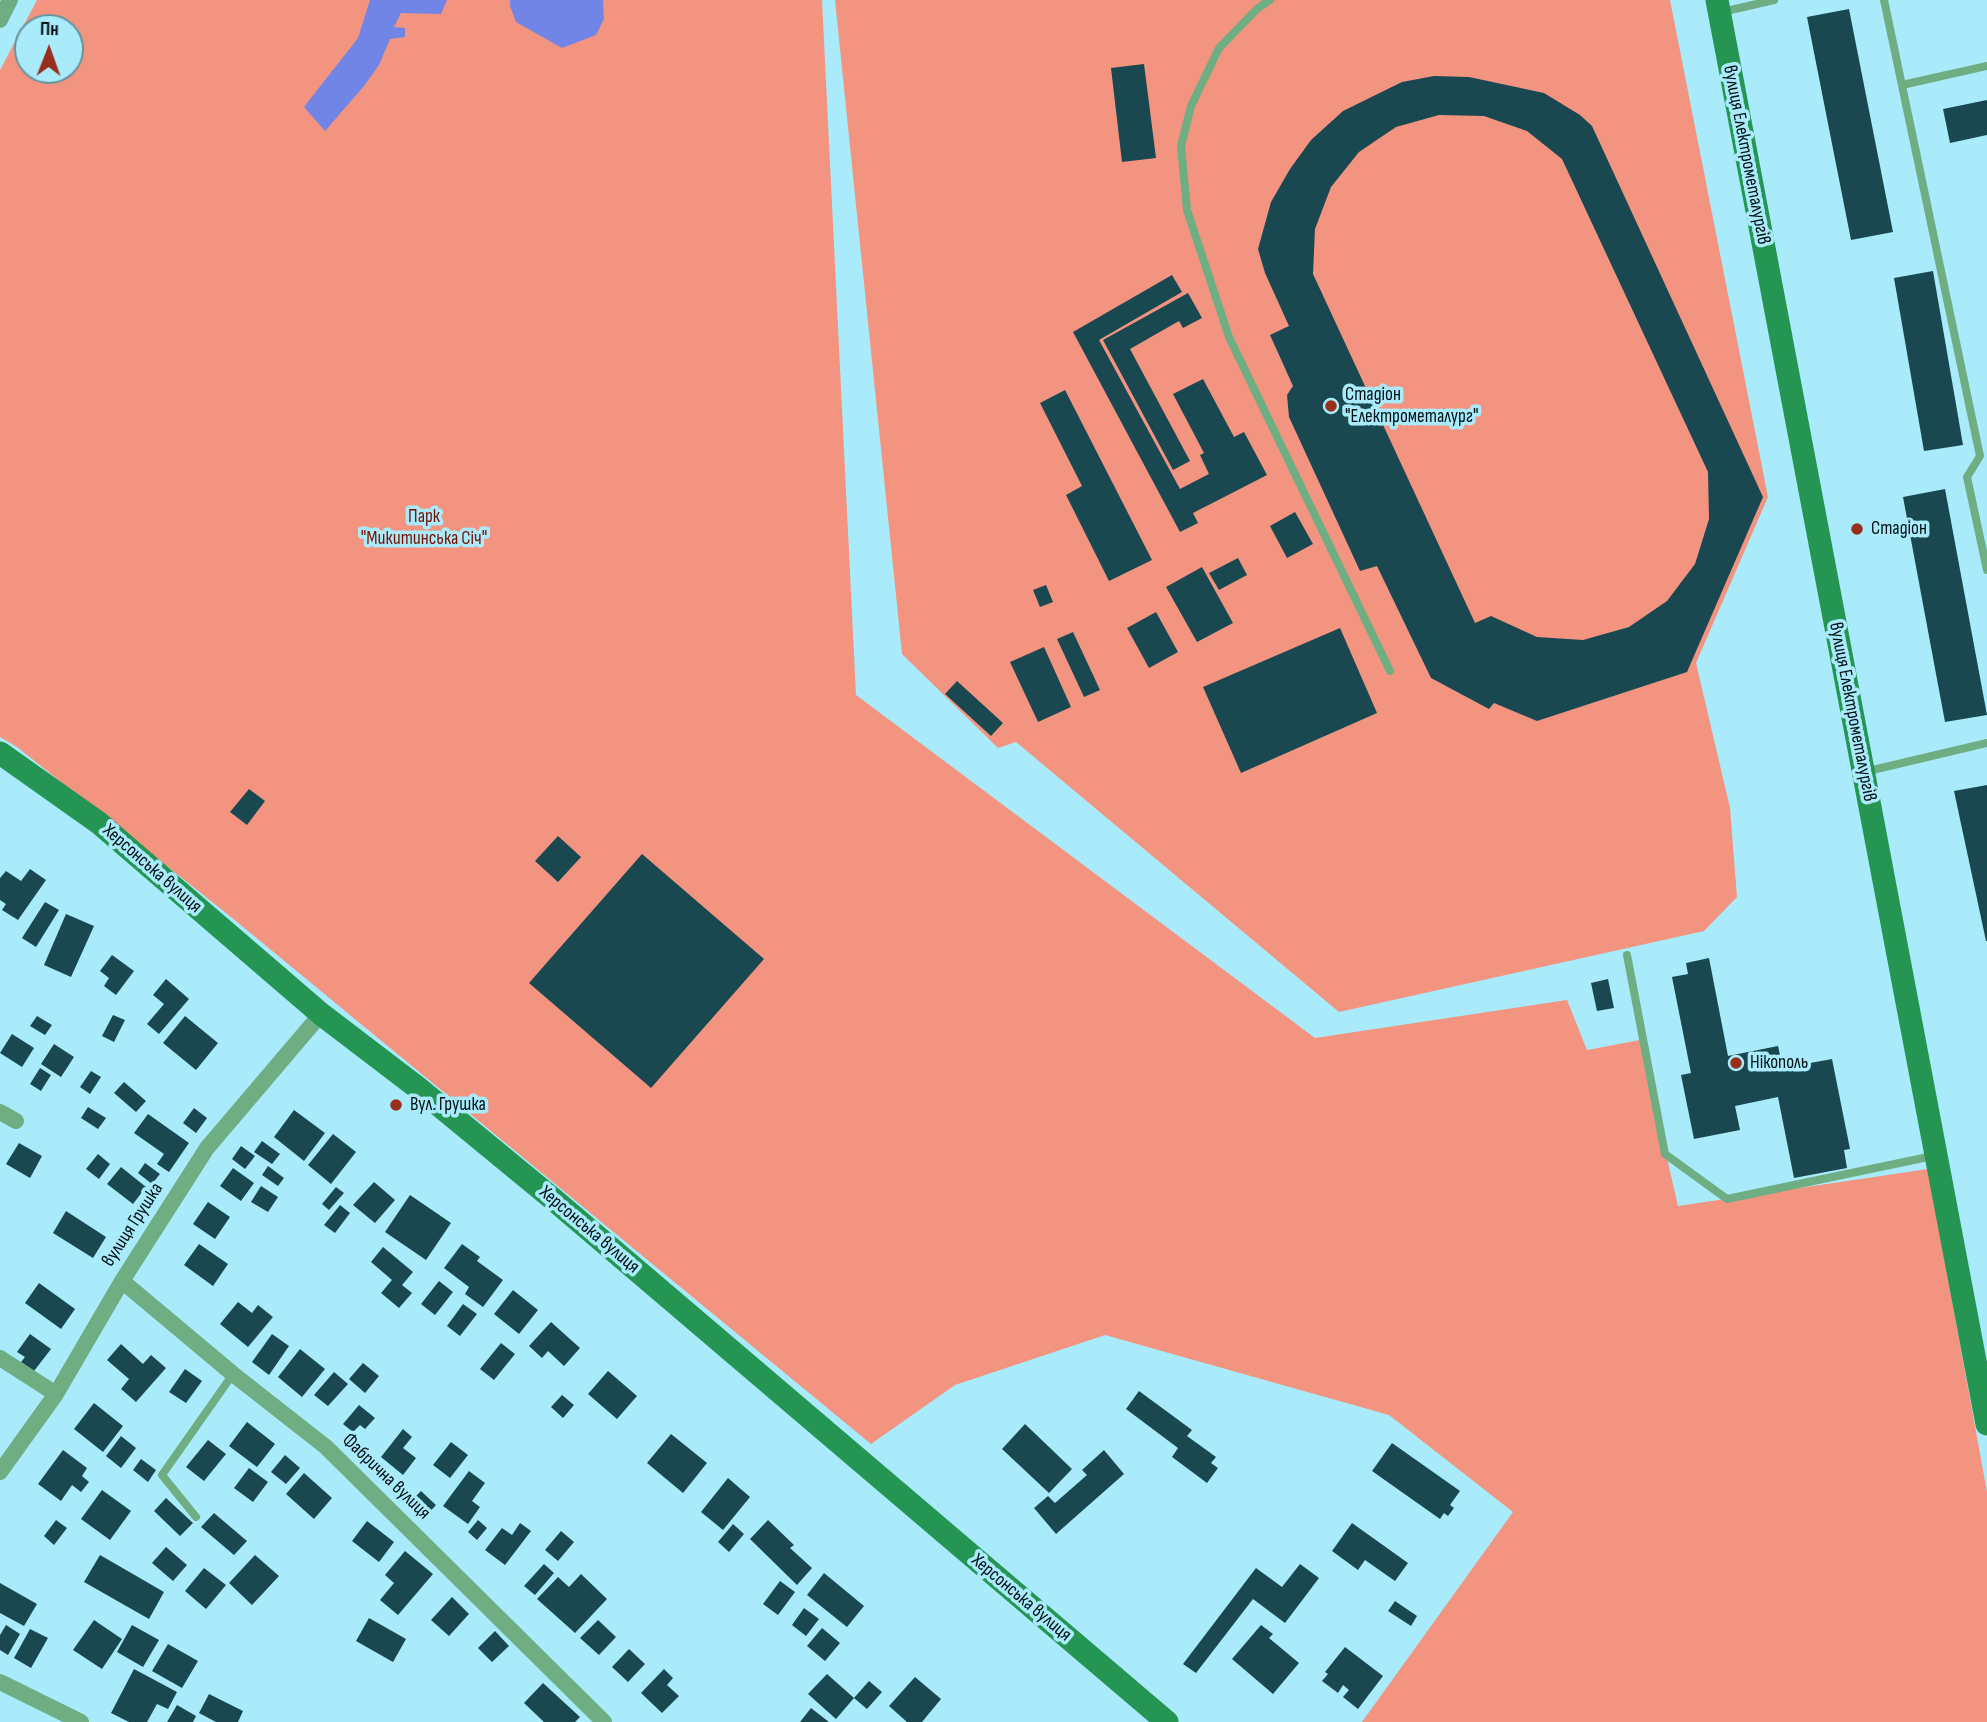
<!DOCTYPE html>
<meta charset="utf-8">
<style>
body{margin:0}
#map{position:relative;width:1987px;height:1722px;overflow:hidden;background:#a9ebfa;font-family:"Sofia Sans Condensed",sans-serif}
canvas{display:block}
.north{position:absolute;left:14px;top:14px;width:70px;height:70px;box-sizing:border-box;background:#a9ebfa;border:2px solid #65939e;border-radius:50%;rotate:1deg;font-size:19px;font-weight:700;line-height:28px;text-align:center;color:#001015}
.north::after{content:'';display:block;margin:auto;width:24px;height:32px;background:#982f1c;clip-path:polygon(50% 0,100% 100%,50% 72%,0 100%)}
</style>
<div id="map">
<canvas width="1987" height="1722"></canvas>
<div class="north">Пн</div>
</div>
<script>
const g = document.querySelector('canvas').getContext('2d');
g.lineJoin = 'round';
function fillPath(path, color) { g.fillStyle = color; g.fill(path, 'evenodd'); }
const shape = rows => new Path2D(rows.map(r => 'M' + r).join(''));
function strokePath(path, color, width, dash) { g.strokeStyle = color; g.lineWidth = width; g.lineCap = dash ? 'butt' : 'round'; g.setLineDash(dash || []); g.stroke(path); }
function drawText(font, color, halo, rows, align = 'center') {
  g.font = font + ' "Sofia Sans Condensed",sans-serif'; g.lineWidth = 7; g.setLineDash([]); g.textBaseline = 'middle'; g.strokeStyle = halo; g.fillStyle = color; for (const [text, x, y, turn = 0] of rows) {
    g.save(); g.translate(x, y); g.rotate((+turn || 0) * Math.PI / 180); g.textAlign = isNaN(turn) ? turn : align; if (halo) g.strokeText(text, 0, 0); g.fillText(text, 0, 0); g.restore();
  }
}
fillPath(shape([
 [37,0,822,0,856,695,1315,1038,1567,1000,1587,1050,1640,1040,1678,1206,1928,1169,1987,1492,1987,1722,1362,1722,1513,1512,1389,1415,1105,1335,955,1385,871,1444,231,917,17,747,0,737,0,70],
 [28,28,70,28,70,70,28,70],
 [835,0,1670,0,1768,497,1696,663,1730,808,1737,897,1704,931,1339,1012,1016,742,998,748,902,654]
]), '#f39480');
fillPath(shape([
 [370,0,447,0,441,14,401,13,394,27,405,28,405,37,390,39,379,65,364,86,325,131,304,107,358,38],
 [510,0,603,0,604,19,596,35,562,48,516,22,510,6]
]), '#7085e5');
fillPath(shape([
 [1849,9,1893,232,1851,240,1807,17],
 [1144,64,1156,158,1122,162,1111,68],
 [1434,76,1469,77,1544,93,1580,115,1592,126,1763,497,1687,672,1537,721,1494,703,1489,709,1431,678,1377,566,1360,571,1289,417,1287,395,1293,386,1270,335,1289,326,1265,273,1258,249,1271,202,1290,169,1311,140,1343,111,1402,82],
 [1439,115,1484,116,1527,131,1562,159,1708,472,1709,519,1695,564,1667,601,1629,627,1583,640,1537,637,1491,616,1475,623,1313,274,1315,229,1331,187,1359,152,1396,127],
 [1987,100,1987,135,1950,143,1943,109],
 [1933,271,1963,445,1924,451,1894,278],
 [1172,275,1182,292,1099,340,1180,489,1209,474,1200,455,1204,453,1173,394,1203,379,1234,437,1244,432,1267,475,1193,513,1198,523,1180,532,1073,332],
 [1188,293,1202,318,1183,328,1179,321,1130,349,1190,461,1173,470,1103,340],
 [1065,390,1152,560,1109,581,1066,495,1082,486,1040,403],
 [1945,489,1987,715,1945,722,1903,497],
 [1295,512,1313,544,1287,558,1270,526],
 [1238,558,1247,575,1219,590,1209,573],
 [1202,567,1233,623,1197,642,1166,587],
 [1046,585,1053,602,1040,607,1033,590],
 [1156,612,1178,652,1149,668,1127,628],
 [1340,628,1377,713,1241,773,1203,687],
 [1073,632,1100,690,1084,697,1057,639],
 [1044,647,1071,707,1038,722,1010,662],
 [957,681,1003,723,991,736,945,694],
 [1987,785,1987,941,1986,941,1954,791],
 [249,789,265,801,247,825,230,812],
 [558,836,581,857,558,882,535,861],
 [642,854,764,959,651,1088,529,983],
 [30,869,46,880,18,920,2,910,6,904,0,900,0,878,6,871,21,881],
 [45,902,59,910,36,947,22,938],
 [66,914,94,926,71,977,44,965],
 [112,955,134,971,116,995,104,986,109,978,100,971],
 [1709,958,1728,1056,1778,1046,1783,1068,1832,1059,1850,1149,1844,1150,1847,1168,1794,1178,1778,1097,1735,1106,1740,1130,1694,1139,1681,1075,1691,1073,1672,977,1688,974,1686,963],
 [166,979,189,999,159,1034,147,1024,164,1004,153,995],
 [1608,979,1614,1008,1597,1011,1591,983],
 [113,1015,125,1020,114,1042,102,1036],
 [37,1016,52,1025,45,1035,30,1026],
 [185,1016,218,1043,196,1070,163,1043],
 [12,1034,34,1048,22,1067,0,1053],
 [54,1044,74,1057,61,1077,41,1064],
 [40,1068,51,1075,41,1091,30,1084],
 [91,1071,101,1077,90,1094,80,1087],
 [124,1082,146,1101,136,1112,114,1093],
 [88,1107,106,1118,98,1129,81,1118],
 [194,1108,207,1118,196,1133,183,1123],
 [294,1110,325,1133,304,1161,274,1137],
 [148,1114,189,1143,169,1172,157,1164,164,1154,134,1133],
 [333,1134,356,1152,331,1184,308,1165],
 [262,1141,280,1154,272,1164,254,1152],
 [19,1143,42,1156,30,1178,6,1164],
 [241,1146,255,1156,245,1169,232,1159],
 [98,1154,110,1164,99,1179,86,1169],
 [145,1163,160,1174,152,1184,138,1173],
 [268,1166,284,1178,278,1186,262,1175],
 [121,1167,146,1187,133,1204,107,1184],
 [233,1168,254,1183,241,1201,220,1186],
 [374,1182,395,1200,375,1223,353,1205],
 [261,1186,278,1197,268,1212,251,1202],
 [336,1187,344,1193,329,1210,322,1204],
 [410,1195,451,1223,426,1260,385,1232],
 [208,1202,230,1217,215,1239,193,1224],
 [340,1205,350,1213,335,1233,324,1225],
 [66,1211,106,1237,93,1258,53,1233],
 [199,1244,228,1264,213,1286,184,1265],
 [462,1244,480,1257,477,1261,503,1280,483,1307,465,1294,469,1287,444,1268],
 [383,1247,413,1272,402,1285,412,1293,399,1308,381,1293,392,1280,371,1262],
 [439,1281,453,1292,435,1315,421,1304],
 [39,1283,75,1309,61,1329,25,1303],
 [513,1290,538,1310,519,1334,494,1314],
 [238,1302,252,1313,258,1305,273,1317,248,1347,220,1324],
 [463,1304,477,1314,460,1336,447,1326],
 [551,1322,580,1348,564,1366,548,1351,542,1358,529,1346],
 [30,1334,51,1349,34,1371,21,1362,25,1357,17,1352],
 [272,1334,289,1346,269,1375,252,1362],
 [501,1343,515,1354,494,1380,480,1369],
 [121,1344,143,1364,151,1355,166,1368,136,1402,121,1389,129,1379,107,1360],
 [300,1349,325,1369,302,1397,278,1377],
 [363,1363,379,1376,365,1393,349,1379],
 [185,1369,202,1381,186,1403,169,1392],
 [608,1371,637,1396,617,1419,588,1394],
 [334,1372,348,1384,328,1406,314,1395],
 [1139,1391,1192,1430,1187,1436,1216,1457,1211,1463,1218,1468,1207,1483,1172,1457,1178,1448,1126,1409],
 [562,1395,574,1405,563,1418,551,1407],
 [94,1403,123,1426,103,1452,74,1429],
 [359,1405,375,1418,365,1429,360,1425,353,1432,343,1424],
 [247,1422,275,1444,257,1467,229,1446],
 [1025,1424,1072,1469,1049,1493,1002,1449],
 [403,1429,412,1437,403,1448,416,1458,403,1475,381,1457],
 [671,1434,707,1463,683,1493,647,1463],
 [121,1436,136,1448,121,1468,106,1456],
 [208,1440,226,1454,204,1481,186,1467],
 [451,1442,468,1455,450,1478,433,1465],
 [1392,1443,1460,1491,1450,1505,1454,1508,1448,1516,1444,1513,1440,1519,1372,1471],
 [63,1450,87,1468,82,1476,89,1482,81,1492,72,1485,61,1501,38,1484],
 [1104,1450,1124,1474,1056,1534,1034,1508,1048,1496,1055,1503,1087,1475,1082,1470],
 [285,1455,300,1468,286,1484,271,1472],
 [141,1459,156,1470,148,1482,133,1470],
 [249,1468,268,1482,253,1502,234,1488],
 [469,1471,485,1483,472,1501,480,1507,468,1524,443,1506],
 [304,1473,332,1498,314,1519,286,1494],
 [728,1478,750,1497,723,1530,701,1512],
 [102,1490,131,1511,110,1540,81,1519],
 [421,1491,436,1505,426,1516,411,1501],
 [166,1498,193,1523,180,1536,154,1511],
 [214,1513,247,1541,234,1555,201,1527],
 [56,1520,67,1528,54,1545,44,1536],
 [478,1520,487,1528,477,1540,468,1532],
 [768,1520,794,1545,790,1548,812,1568,797,1585,750,1539],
 [367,1521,394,1542,379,1562,352,1541],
 [520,1523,531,1531,505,1565,485,1550,502,1528,512,1535],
 [1352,1523,1408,1563,1395,1581,1365,1560,1358,1570,1332,1551],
 [733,1524,744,1534,729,1552,718,1542],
 [561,1531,574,1542,558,1561,545,1550],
 [166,1547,187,1565,173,1581,152,1563],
 [405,1551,433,1574,398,1615,380,1600,394,1583,385,1575],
 [100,1555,164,1592,149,1619,84,1582],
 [255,1555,279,1576,252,1605,229,1583],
 [544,1564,554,1573,535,1595,524,1586],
 [1300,1564,1319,1578,1285,1623,1253,1599,1196,1673,1183,1664,1256,1568,1282,1587],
 [204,1568,226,1585,206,1609,185,1591],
 [824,1573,864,1606,847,1627,807,1595],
 [581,1574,607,1599,575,1633,537,1599,558,1577,569,1587],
 [780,1581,795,1592,778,1615,763,1604],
 [0,1583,37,1604,24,1626,0,1613],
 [452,1597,469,1614,449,1636,431,1620],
 [1395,1601,1417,1616,1411,1626,1388,1611],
 [804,1608,819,1619,806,1636,792,1625],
 [369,1618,406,1639,393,1662,356,1641],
 [94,1620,122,1639,102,1669,73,1650],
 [598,1620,616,1637,599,1655,580,1638],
 [6,1625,20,1634,8,1655,0,1650,0,1635],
 [132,1625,159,1640,143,1667,117,1652],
 [1261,1625,1273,1634,1269,1638,1299,1663,1273,1694,1232,1659],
 [822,1628,840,1643,825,1661,807,1646],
 [30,1629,48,1638,31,1668,14,1658],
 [495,1631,509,1646,492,1662,478,1648],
 [168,1644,198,1661,182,1688,152,1671],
 [1345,1647,1383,1676,1358,1709,1343,1697,1349,1690,1343,1685,1338,1693,1322,1681,1328,1674,1325,1672],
 [629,1649,645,1664,628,1682,612,1667],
 [134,1669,177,1692,168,1709,157,1704,147,1722,129,1722,111,1713],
 [664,1669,673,1678,667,1685,679,1696,662,1713,641,1693],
 [827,1674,854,1698,836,1719,808,1694],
 [915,1677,941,1699,922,1722,907,1722,889,1706],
 [869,1681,882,1692,867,1709,854,1698],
 [543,1683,580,1717,575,1722,544,1722,524,1703],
 [209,1694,243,1711,238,1722,216,1722,199,1713],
 [177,1705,196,1716,193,1722,167,1722],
 [811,1708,829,1722,800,1722]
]), '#194851');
strokePath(shape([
 [1270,0,1258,8,1219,48,1191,106,1181,146,1187,210,1229,337,1390,671],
 [1884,0,1980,456,1967,477,1987,570],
 [1722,12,1774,0],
 [1902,85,1987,66],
 [1864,772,1987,743],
 [1627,955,1665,1154,1727,1199,1933,1156],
 [196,1517,162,1475,233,1374]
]), '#6fae82', 8);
strokePath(shape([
 [0,20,10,0],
 [0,1112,16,1121],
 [122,1281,233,1374,326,1447,604,1722],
 [0,1358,56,1394],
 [0,1472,56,1394,122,1281,207,1148,321,1014],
 [0,1682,81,1722]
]), '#6fae82', 16);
strokePath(shape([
 [1717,0,1987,1424],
 [0,753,99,823,321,1014,418,1088,553,1199,1167,1722]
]), '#259553', 23);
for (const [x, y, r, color] of [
 [1331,406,7,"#982f1c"],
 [1857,529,7,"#982f1c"],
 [1736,1063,7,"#982f1c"],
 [396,1105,7,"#982f1c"]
]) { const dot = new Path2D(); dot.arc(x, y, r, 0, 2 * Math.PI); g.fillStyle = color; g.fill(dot); strokePath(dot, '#a9ebfa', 2.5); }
drawText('19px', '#001015', '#a9ebfa', [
 ["вулиця Електрометалургів",1746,155,79],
 ["вулиця Електрометалургів",1852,712,79],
 ["Херсонська вулиця",152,869,41],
 ["вулиця Грушка",133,1225,-57],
 ["Херсонська вулиця",589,1230,40],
 ["Фабрична вулиця",386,1477,44],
 ["Херсонська вулиця",1021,1598,40]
]);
drawText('19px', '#001015', '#a9ebfa', [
 ["Стадіон",1345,395],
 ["\"Електрометалург\"",1345,417],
 ["Стадіон",1871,529],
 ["Нікополь",1750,1063],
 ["Вул. Грушка",410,1105]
], 'left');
drawText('19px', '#791100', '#a9ebfa', [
 ["Парк",424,517],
 ["\"Микитинська Січ\"",424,539]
]);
</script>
